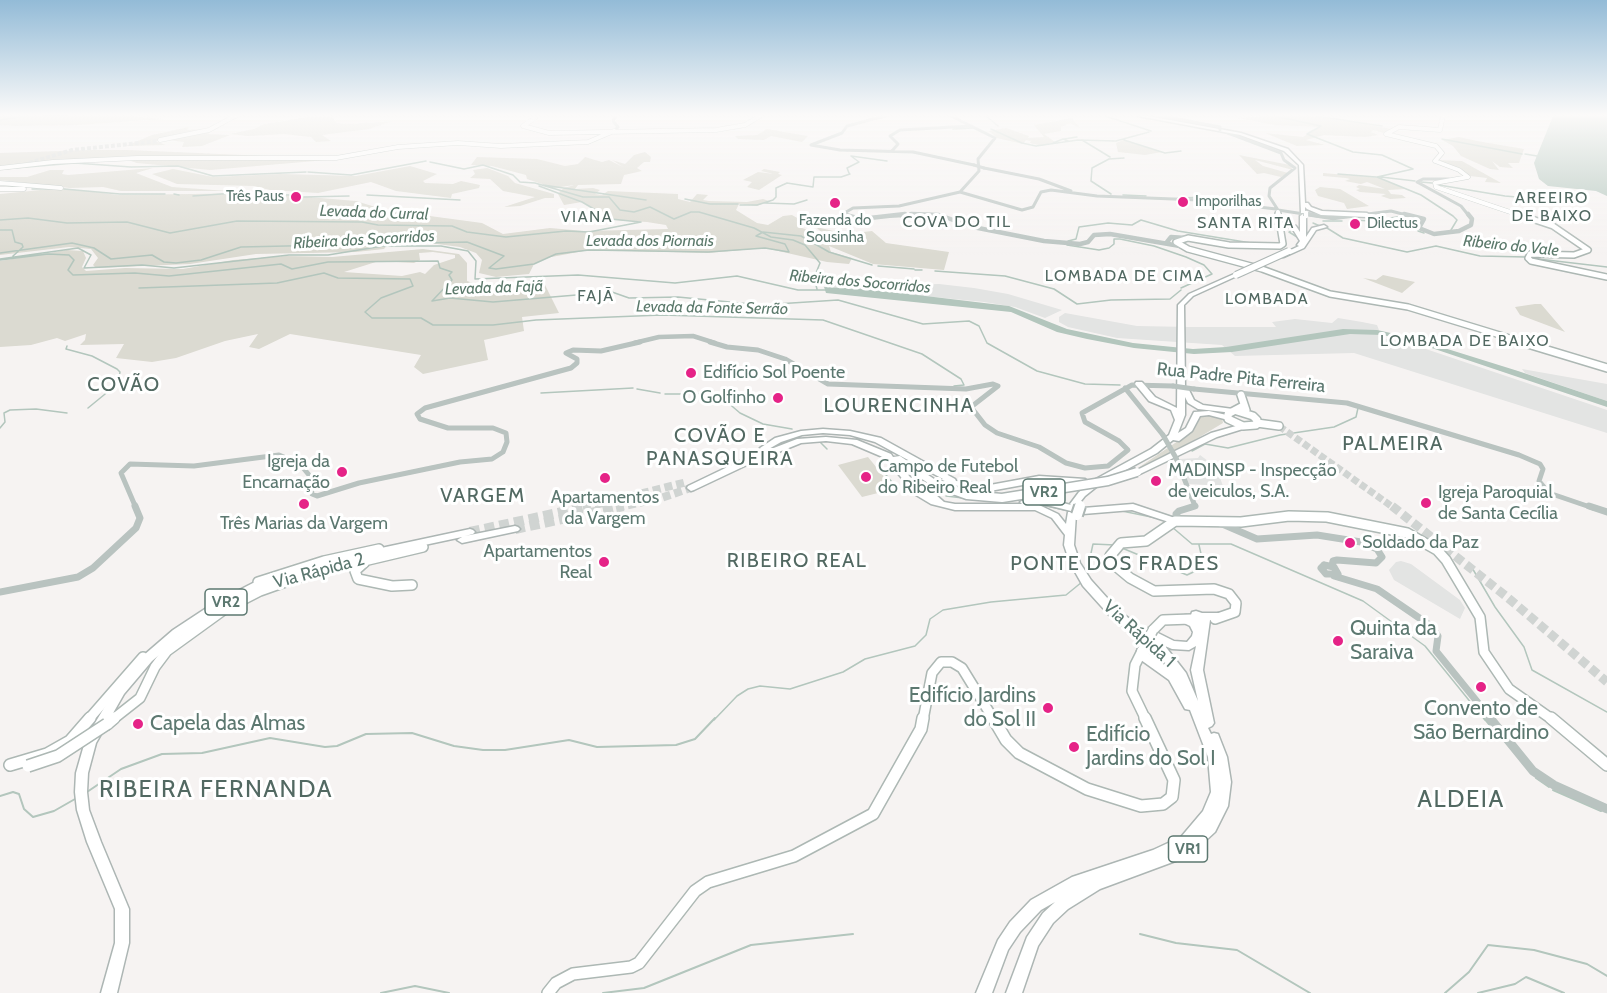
<!DOCTYPE html>
<meta charset="utf-8">
<style>
body{margin:0}
canvas{display:block;background:#f6f3f2}
</style>
<canvas width="1607" height="993"></canvas>
<script>
const g = document.querySelector('canvas').getContext('2d');
g.lineJoin = 'round';
function fillPath(path, color) { g.fillStyle = color; g.fill(path, 'evenodd'); }
const shape = rows => new Path2D(rows.map(r => 'M' + r).join(''));
function strokePath(path, color, width, dash) { g.strokeStyle = color; g.lineWidth = width; g.lineCap = dash ? 'butt' : 'round'; g.setLineDash(dash || []); g.stroke(path); }
function drawText(font, color, halo, rows, align = 'center') {
  g.font = font + ' Cabin,sans-serif'; g.lineWidth = 6; g.setLineDash([]); g.textBaseline = 'middle'; g.strokeStyle = halo; g.fillStyle = color; for (const [text, x, y, turn = 0] of rows) {
    g.save(); g.translate(x, y); g.rotate((+turn || 0) * Math.PI / 180); g.textAlign = isNaN(turn) ? turn : align; if (halo) g.strokeText(text, 0, 0); g.fillText(text, 0, 0); g.restore();
  }
}
fillPath(shape([
 [821,278,887,286,939,284,974,288,1008,294,1062,310,1045,318,1015,307,984,302,823,286,819,282],
 [1065,313,1137,326,1190,327,1276,327,1272,322,1295,319,1332,323,1338,318,1362,322,1377,325,1382,338,1411,344,1607,410,1607,433,1354,353,1235,356,1222,345,1117,338,1068,327,1059,322,1059,317],
 [1522,369,1607,384,1607,401,1525,373],
 [1200,455,1220,470,1222,474,1219,475,1223,486,1189,484,1179,459,1198,458],
 [1401,561,1411,564,1460,600,1465,608,1460,619,1394,580,1389,570,1396,562]
]), '#e3e4e3');
fillPath(shape([
 [0,116,132,116,163,119,78,125,14,126,0,125],
 [1261,116,1310,116,1356,122,1391,129,1384,133,1373,130,1371,132,1378,135,1365,137,1324,135,1306,140,1325,145,1297,146,1265,133,1303,137,1319,127,1274,125,1238,118],
 [308,117,332,117,337,123,349,124,393,121,369,129,322,135,331,141,316,142,311,137,284,134,248,136,230,134,254,129,264,124],
 [1072,118,1080,128,1070,123,1061,127,1061,131,1044,134,1055,142,1042,146,1030,143,1031,141,1026,140,1023,144,997,138,989,131,1006,128,1029,136,1028,138,1044,137,1034,125],
 [189,127,187,130,210,129,155,141,166,145,126,146,152,135],
 [214,129,208,134,230,135,202,146,182,147,184,142,168,140],
 [767,129,796,134,808,136,802,142,771,136,764,140,738,139,735,136,757,135],
 [1459,137,1477,141,1524,149,1519,163,1508,163,1513,168,1500,167,1492,161,1499,170,1490,169,1461,156,1453,146,1442,140],
 [1123,140,1162,152,1145,155,1118,152,1116,143],
 [91,150,127,150,338,159,210,170,137,163,119,157,0,166,0,153],
 [645,152,651,157,650,162,644,162,637,168,642,171,624,175,621,184,578,185,575,189,593,188,600,190,595,194,602,195,608,191,678,194,678,199,690,202,697,194,708,195,703,200,709,201,747,202,763,199,769,201,757,206,739,204,736,210,757,223,768,225,783,216,792,215,799,219,809,217,824,224,814,226,801,225,802,228,824,235,816,227,846,234,872,231,886,243,949,252,944,270,873,264,829,246,831,252,852,258,849,264,827,262,765,248,708,253,589,250,546,258,534,264,529,274,496,277,479,273,482,260,476,253,460,247,437,244,388,244,384,249,356,252,256,254,190,264,96,268,93,265,98,258,91,249,69,247,0,255,0,194,61,188,119,195,261,193,356,201,385,210,482,223,503,234,550,228,584,231,668,229,666,225,647,222,613,220,582,202,564,205,558,194,561,194,559,192,564,188,574,185,554,188,527,179,526,175,492,166,471,165,477,157,537,159,565,166,578,164,585,157,602,162,609,160,623,167,612,160,625,164,634,155],
 [1239,155,1290,165,1293,170,1255,160,1263,166,1288,173,1281,177,1264,173,1257,174],
 [1436,160,1462,161,1501,183,1485,182,1487,178,1470,176],
 [410,166,437,174,423,181,425,183,453,184,461,181,480,185,479,188,452,194,451,198,396,191,371,182,318,193,270,190,254,186,177,184,152,174,173,169,213,177,281,174,356,176],
 [153,168,136,173,172,187,228,191,121,191,103,187,70,188,0,180,0,177,27,177,50,170,64,170,62,174,68,175],
 [487,168,508,176,515,183,554,194,554,198,545,198,520,206,504,207,535,197,503,191,490,179,470,178,475,174,473,170],
 [764,169,780,172,778,174,782,175,759,190,747,187,752,182,743,180,758,172,774,174,761,171],
 [1323,173,1380,178,1405,189,1388,190,1391,194,1402,195,1406,198,1390,199,1381,196,1386,194,1360,192,1356,190,1360,189,1356,187,1359,185,1385,189,1367,182,1361,184,1345,181,1350,179,1346,178,1323,176],
 [1320,187,1340,189,1369,206,1347,209,1344,203,1318,196,1315,190],
 [423,249,459,254,467,263,467,281,476,284,544,283,559,313,522,317,524,331,484,340,488,360,423,374,414,367,421,355,290,334,259,349,249,347,258,334,225,341,176,358,152,362,116,358,124,344,80,345,85,340,86,334,65,341,57,338,31,345,0,347,0,261,67,250,83,251,86,258,82,267,86,271,125,268,183,269,233,260,286,256,332,257],
 [433,252,455,255,455,258,434,265,425,274,420,272,402,276,344,272,379,261,414,263,420,260,419,253],
 [1383,275,1415,282,1402,293,1363,278,1376,280],
 [1535,304,1541,304,1565,332,1520,315,1515,307],
 [1213,415,1222,418,1223,423,1168,456,1138,468,1184,437,1199,417],
 [868,457,894,489,862,497,838,465]
]), '#dbdad1');
fillPath(shape([
 [1553,116,1607,116,1607,196,1596,191,1548,186,1539,179,1534,163],
 [824,287,867,289,1009,306,1067,329,1133,343,1193,349,1226,347,1343,329,1377,330,1409,337,1518,371,1607,401,1607,407,1408,340,1382,335,1350,334,1232,352,1194,354,1134,348,1087,339,1057,332,1011,312,826,293]
]), '#b3c6bd');
strokePath(shape([
 [45,116,69,116],
 [986,116,998,126],
 [1105,116,1151,131],
 [1274,116,1321,126,1307,134,1353,152,1382,155,1413,169],
 [1316,116,1382,126],
 [0,120,25,116],
 [953,129,973,128],
 [991,129,1022,143,1036,146,1078,140,1116,141,1149,132],
 [1064,139,1077,137],
 [1442,139,1522,154],
 [1082,140,1110,157],
 [1124,140,1165,153,1181,151],
 [1053,143,1063,139,1068,141],
 [1525,154,1537,156],
 [430,162,464,169,483,165,513,175,520,182,535,183,583,197,609,197,620,210,634,212,650,207,674,219,691,212,699,212,754,228,771,237,793,240,805,245,820,263,814,278,817,289],
 [4,169,75,163,131,167,178,166,213,176,306,172],
 [1413,169,1377,177,1421,195,1453,216,1457,220,1451,230],
 [308,172,351,175,426,161],
 [849,173,847,168,859,162,851,156,887,161],
 [1338,174,1376,177],
 [1381,177,1415,181],
 [1421,182,1432,183],
 [543,185,646,200],
 [1439,185,1505,196,1552,200],
 [539,186,582,202,611,219,640,222],
 [32,189,52,189],
 [64,189,120,194,165,194],
 [174,194,179,195],
 [1111,194,1091,181,1092,168,1109,159,1124,158],
 [367,195,460,200],
 [1123,195,1146,196],
 [193,196,235,193,289,195],
 [304,197,349,196],
 [1178,198,1211,197,1230,202],
 [685,199,710,204,738,204],
 [1555,200,1566,197],
 [765,203,794,204,807,200],
 [740,205,757,205,773,200,776,197,776,188,787,183,813,187,814,177,841,177,850,174],
 [1383,219,1404,216,1413,222,1418,231,1424,233],
 [0,220,28,218,67,223,127,222,170,233,237,221,362,222,378,225,452,226,467,232,506,237,566,231,589,232,641,222],
 [1352,220,1373,221],
 [1323,221,1342,221],
 [1313,223,1320,226],
 [1327,228,1343,238,1407,252,1436,246,1480,256,1526,257],
 [0,230,12,230,15,242,22,244,23,247,13,256],
 [1292,230,1289,232,1297,237],
 [1068,241,1076,239,1079,227,1108,223,1132,225,1141,220,1178,231,1251,243],
 [1067,245,1099,250,1109,248,1114,244,1114,239,1120,239,1154,246,1186,257,1204,265,1212,274,1181,288],
 [0,253,72,243,94,248,111,259,152,255,164,262,176,263,201,260,241,247,467,242,504,256,489,268,496,269,534,264,556,254,589,250,708,252,765,248,789,252,785,244,756,236,763,232,801,236,829,252,872,265],
 [1530,258,1607,267],
 [0,259,78,248,91,255,84,268,142,265,174,268,289,255,328,255,383,246,441,246,468,251,476,261,475,279,578,275,675,283,737,276,798,290,827,290],
 [0,260,48,254,69,255,74,260,68,270,73,275,135,273,169,276,281,264,292,269,328,262,438,261,440,268,452,272,449,275,452,280,432,301,450,298,493,302,612,292,629,298,678,297,761,305,838,300,923,324,969,321,979,326,987,343,1037,371,1085,384,1120,385],
 [878,266,914,269],
 [915,270,922,270],
 [935,271,1005,276,1054,289,1077,304,1111,300,1170,299,1181,290],
 [139,288,277,283,324,273,338,278,410,279,413,286,381,298,365,312,372,318,421,318,433,325,493,325,536,320,662,315,823,320,922,354,961,379,964,385,954,386],
 [67,346,66,349,92,356,117,369,120,372,119,378],
 [111,384,114,381],
 [637,389,660,393],
 [541,393,633,388],
 [665,394,706,394,726,401,740,413,763,424,792,429],
 [88,408,110,390],
 [0,428,5,422,4,413,10,410,36,409,67,413],
 [820,442,827,449],
 [1192,451,1205,444,1228,448,1280,435,1334,427,1356,417,1358,408],
 [882,470,896,487],
 [946,496,963,498],
 [1046,506,1074,512],
 [1122,511,1161,519],
 [1081,514,1095,513],
 [1172,527,1192,544,1231,544,1363,601,1425,646,1485,720],
 [1122,548,1187,575,1204,567,1199,545],
 [1471,566,1495,607,1524,647,1532,670,1607,712],
 [1086,576,1093,544,1115,545],
 [714,720,737,696,748,689,760,686,790,689,843,672,865,659,915,646,926,635,930,619,943,610,991,602,1066,595,1082,582]
]), '#b3c6bd', 1.5);
strokePath(shape([
 [1484,718,1501,739],
 [1536,778,1549,787],
 [1553,790,1601,811],
 [87,792,121,769,162,754,202,753,270,738,325,747,337,746,366,734,412,733,454,746,483,750,505,750,569,740,597,747,676,745,695,739,715,718],
 [0,796,13,792,19,794,24,809,33,817,54,811,75,799],
 [1140,934,1176,943,1237,950,1310,993],
 [381,993,415,986,449,993],
 [603,993,644,988,751,945,853,934],
 [1445,993,1469,972,1488,945,1534,950,1587,964,1607,976],
 [1478,993,1515,984,1526,977,1564,993]
]), '#b3c6bd', 2);
strokePath(shape([
 [29,163,72,150,158,141]
]), '#d0d4d2', 4, [4, 2]);
strokePath(shape([
 [1279,426,1394,508]
]), '#d0d4d2', 7, [7, 3]);
strokePath(shape([
 [1392,506,1507,597,1607,682]
]), '#d0d4d2', 9, [9, 4.5]);
strokePath(shape([
 [583,508,687,482],
 [616,508,661,498,691,488]
]), '#d0d4d2', 8, [8, 4]);
strokePath(shape([
 [515,529,623,506],
 [470,532,590,506]
]), '#d0d4d2', 10, [10, 5]);
const majorFar4 = shape([
 [1443,116,1440,130,1399,127,1386,134,1436,146,1442,153,1435,161,1459,170,1468,177,1435,183,1436,187,1522,216],
 [535,118,523,126,549,133,716,130,745,125,760,116],
 [160,140,209,130,235,116],
 [0,168,53,162,137,158,336,158,398,147,458,143,501,146,588,142,614,131],
 [0,183,61,188],
 [0,189,24,189],
 [1278,212,1279,216]
]);
const majorFar3 = shape([
 [1278,214,1283,244,1280,246,1229,245,1188,238,1176,242,1188,249,1262,269,1330,294,1408,307,1526,343],
 [1517,214,1553,226,1588,250,1574,255,1530,254,1528,258,1531,261,1607,277]
]);
const majorFar2 = shape([
 [1521,342,1607,368],
 [1241,395,1246,410],
 [1237,411,1253,416,1257,420,1256,425,1243,426,1228,419,1228,414,1243,406],
 [1257,423,1279,426]
]);
const majorFar1 = shape([
 [365,562,355,571,358,579,392,586,412,585],
 [258,582,324,561,379,549],
 [1215,619,1235,612,1236,603,1229,594,1214,589,1154,591,1130,578,1112,563,1110,556,1121,543,1146,541,1175,521,1241,522,1289,516,1327,517,1407,533,1437,550,1446,560,1480,617,1484,652,1509,689,1553,720],
 [1153,630,1163,620,1191,619],
 [1144,647,1135,665,1132,691,1146,720],
 [88,720,143,657],
 [112,720,140,698,155,667,167,651,225,609,260,591,305,575,423,547],
 [923,720,932,673,941,662,952,662,962,668,994,720]
]);
const major = shape([
 [993,718,1006,740,1019,753,1087,789,1141,806,1163,804,1172,797,1174,780,1145,718],
 [1551,718,1607,765],
 [107,724,114,718],
 [10,765,47,754,70,741,90,718],
 [548,993,556,983,573,974,631,967,639,963,695,891,708,882,794,856,873,814,921,729,923,718]
]);
const highway = shape([
 [1138,116,1148,116,1241,133,1288,149,1303,165,1305,203,1308,203,1311,207,1322,211,1367,213,1370,215,1367,217,1321,215,1307,209,1305,207,1305,213,1301,213,1299,165,1284,151,1240,135,1138,116],
 [1303,214,1306,216,1306,237,1312,228,1324,225,1327,227,1316,230,1304,248,1284,257,1280,257,1280,255,1299,246,1297,245,1300,241,1292,228,1276,224,1279,222,1296,226,1300,232,1300,216,1303,214],
 [1234,274,1239,275,1193,296,1184,305,1185,388,1188,388,1194,400,1203,405,1233,409,1237,411,1233,413,1198,409,1188,403,1185,397,1185,415,1178,433,1186,428,1194,412,1209,411,1231,416,1232,418,1228,420,1209,415,1200,416,1192,431,1179,441,1173,440,1157,453,1100,484,1085,496,1077,506,1083,508,1133,504,1178,519,1180,521,1178,523,1172,523,1132,510,1083,514,1047,505,1039,505,1058,514,1066,524,1068,512,1074,512,1076,514,1074,545,1080,563,1091,580,1118,610,1144,630,1148,628,1174,641,1187,642,1192,636,1193,632,1190,626,1182,622,1181,619,1182,616,1186,615,1192,617,1191,615,1192,612,1196,611,1202,613,1224,613,1225,616,1224,619,1210,620,1203,670,1214,723,1212,726,1208,728,1211,734,1214,733,1218,734,1227,757,1231,782,1228,806,1215,832,1189,856,1100,889,1068,909,1053,923,1038,946,1022,993,1006,993,1027,937,1043,913,1055,902,1041,910,1020,932,1008,950,992,993,976,993,998,940,1010,922,1031,900,1072,877,1153,850,1181,837,1203,811,1211,792,1208,757,1190,710,1185,709,1169,680,1141,660,1137,651,1138,648,1142,647,1146,648,1149,654,1170,669,1157,652,1110,616,1083,586,1070,563,1064,545,1065,535,1052,518,1035,510,955,510,931,504,916,495,885,458,852,444,826,441,801,443,749,464,694,490,691,491,687,488,688,486,740,461,797,439,826,437,857,440,891,454,893,457,900,456,937,481,943,479,875,442,850,435,823,433,802,435,781,442,767,450,764,451,760,448,775,438,801,431,823,429,850,431,881,438,955,479,956,481,990,485,1039,476,1085,479,1089,482,1085,485,1039,482,990,491,943,485,936,490,936,495,944,502,955,504,1022,504,1020,502,1025,499,1047,499,1071,505,1070,504,1079,492,1094,480,1151,449,1169,435,1175,420,1171,410,1149,401,1135,384,1136,382,1142,382,1155,397,1177,408,1178,305,1189,294,1234,274],
 [898,463,931,485,927,489,927,494,922,491,898,463],
 [1165,646,1172,649,1189,650,1196,646,1191,670,1198,701,1186,673,1165,646],
 [1243,424,1247,426,1246,428,1217,437,1140,474,1137,475,1133,472,1211,433,1243,424],
 [515,526,518,527,520,529,518,531,462,543,457,540,462,537,340,563,261,589,222,609,181,636,152,661,124,694,96,743,88,773,87,792,89,810,101,842,129,909,129,943,117,993,101,993,115,943,115,909,87,842,77,810,75,792,76,773,86,738,116,688,144,655,173,630,214,603,253,583,339,557,470,529,473,530,475,532,473,534,465,536,515,526]
]);
strokePath(majorFar4, '#adb8b4', 5);
strokePath(majorFar3, '#adb8b4', 8);
strokePath(majorFar2, '#adb8b4', 10);
strokePath(majorFar1, '#adb8b4', 12);
strokePath(major, '#adb8b4', 14);
strokePath(highway, '#adb6b4', 3);
strokePath(shape([
 [1162,116,1220,127],
 [1220,130,1281,153,1284,160,1295,168,1270,188,1269,196,1278,210,1317,216],
 [614,131,618,127,613,121,616,116],
 [811,145,840,150,913,152,974,165],
 [811,145,842,133,847,126,885,116],
 [892,151,898,144,890,136,900,130,971,126],
 [984,168,1039,179,1071,191],
 [1449,179,1423,179,1417,182,1461,206,1469,216],
 [960,192,1022,210,1033,207,1041,192,1051,190,1097,196,1199,200,1276,209],
 [844,216,841,215,853,208,899,206,960,192,979,171,978,159,995,138,951,116],
 [891,216,941,216],
 [1352,216,1391,211,1410,216]
]), '#b9c3c0', 3);
strokePath(shape([
 [842,214,861,219,905,214],
 [911,214,939,215,973,227,1044,241,1080,244,1088,242,1094,235,1110,234,1180,246],
 [1307,214,1333,218,1365,214],
 [1404,214,1424,219],
 [1424,219,1419,228,1434,234,1459,231,1471,225,1472,219,1468,214],
 [1167,242,1171,237,1186,238],
 [634,343,659,337,693,336,715,343]
]), '#b9c3c0', 4.5);
strokePath(shape([
 [710,342,727,347,758,350,785,359,828,384,966,389,993,384,998,386,971,407,985,425,997,433,1039,447,1066,463,1085,468,1108,466,1128,450,1119,441,1085,422,1082,413,1132,385,1173,386],
 [1125,388,1163,435],
 [1194,389,1347,403,1519,455,1540,464,1543,469,1539,481,1549,493,1593,508],
 [1176,458,1195,506,1190,508],
 [136,508,121,473,130,464,194,466,279,455,300,464,309,475,312,494,317,496,359,483,460,462,492,459,503,452,507,442,506,433,493,428,448,428,420,419,417,414,425,408,571,368,577,363,577,359,566,353,573,350,601,351,640,342]
]), '#b9c3c0', 5);
strokePath(shape([
 [1589,506,1607,512],
 [1178,521,1176,514,1179,511,1195,506],
 [1220,523,1257,539,1317,535,1361,542,1377,549,1382,557,1376,563,1337,560,1333,561,1332,566],
 [1324,565,1334,567,1338,574,1326,574,1321,568,1324,565],
 [1334,576,1377,589,1431,626,1438,636,1436,651,1492,720],
 [0,592,78,577,93,568,136,528,140,518,135,506]
]), '#b9c3c0', 7);
strokePath(shape([
 [1490,718,1533,771,1554,785,1607,809]
]), '#b9c3c0', 9);
strokePath(majorFar4, '#fff', 4);
strokePath(majorFar3, '#fff', 5);
strokePath(majorFar2, '#fff', 7);
strokePath(majorFar1, '#fff', 9);
strokePath(major, '#fff', 11);
fillPath(highway, '#fff');
const majorBridgeFar1 = shape([
 [1144,647,1153,630]
]);
const majorBridge = shape([
 [28,766,58,756,107,724]
]);
const highwayBridgeFar3 = shape([
 [1306,213,1306,216]
]);
const highwayBridgeFar2 = shape([
 [1236,275,1289,251]
]);
const highwayBridgeFar1 = shape([
 [934,483,967,495,1002,498,1108,481,1137,472],
 [1079,508,1080,505]
]);
const highwayBridge = shape([
 [1077,515,1080,506]
]);
strokePath(majorBridgeFar1, '#adb8b4', 12, []);
strokePath(majorBridge, '#adb8b4', 14, []);
strokePath(highwayBridgeFar3, '#adb6b4', 6, []);
strokePath(highwayBridgeFar2, '#adb6b4', 8, []);
strokePath(highwayBridgeFar1, '#adb6b4', 11, []);
strokePath(highwayBridge, '#adb6b4', 14, []);
strokePath(shape([
 [1220,127,1220,130],
 [974,165,984,168]
]), '#b9c3c0', 3);
strokePath(shape([
 [1173,386,1194,389],
 [1163,435,1176,458]
]), '#b9c3c0', 5);
strokePath(majorBridgeFar1, '#fff', 9);
strokePath(majorBridge, '#fff', 11);
strokePath(highwayBridgeFar3, '#fff', 4.5);
strokePath(highwayBridgeFar2, '#fff', 6);
strokePath(highwayBridgeFar1, '#fff', 8);
strokePath(highwayBridge, '#fff', 10);
const sky = g.createLinearGradient(0, 0, 0, 255);
sky.addColorStop(0, '#93bbd7');
sky.addColorStop(0.45, '#fbfaf9');
sky.addColorStop(1, '#fbfaf900');
g.fillStyle = sky;
g.fillRect(0, 0, 1607, 255);
for (const [x, y, r, color] of [
 [296,197,6,"#e52387"],
 [1183,202,6,"#e52387"],
 [835,203,6,"#e52387"],
 [1355,224,6,"#e52387"],
 [691,373,6,"#e52387"],
 [778,398,6,"#e52387"],
 [342,472,6,"#e52387"],
 [866,477,6,"#e52387"],
 [605,478,6,"#e52387"],
 [1156,481,6,"#e52387"],
 [1426,503,6,"#e52387"],
 [304,504,6,"#e52387"],
 [1350,543,6,"#e52387"],
 [604,562,6,"#e52387"],
 [1338,641,6,"#e52387"],
 [1481,687,6,"#e52387"],
 [1048,708,6,"#e52387"],
 [138,724,6,"#e52387"],
 [1074,747,6,"#e52387"]
]) { const dot = new Path2D(); dot.arc(x, y, r, 0, 2 * Math.PI); g.fillStyle = color; g.fill(dot); strokePath(dot, '#fff', 2); }
drawText('15px', '#5c7870', '#fff', [
 ["Três Paus",284,197,"right"],
 ["Imporilhas",1195,202],
 ["Fazenda do",835,221,"center"],
 ["Sousinha",835,238,"center"],
 ["Dilectus",1367,224]
], 'left');
g.letterSpacing = '1.5px';
drawText('16px', '#526962', '#fff', [
 ["AREEIRO",1552,198],
 ["DE BAIXO",1552,216],
 ["VIANA",587,217],
 ["COVA DO TIL",957,222],
 ["SANTA RITA",1246,223],
 ["LOMBADA DE CIMA",1125,276],
 ["FAJÃ",596,296],
 ["LOMBADA",1267,299],
 ["LOMBADA DE BAIXO",1465,341]
]);
g.letterSpacing = '0px';
drawText('italic 16px', '#5b796b', '#fff', [
 ["Levada do Curral",374,213,2],
 ["Ribeira dos Socorridos",364,240,-3],
 ["Levada dos Piornais",650,241],
 ["Ribeiro do Vale",1511,246,6],
 ["Ribeira dos Socorridos",860,282,5],
 ["Levada da Fajã",494,288,-2],
 ["Levada da Fonte Serrão",712,308,1]
]);
for (const [x, y, w] of [
 [1044,492,42],
 [226,602,42],
 [1188,849,39]
]) { const box = new Path2D(); box.roundRect(x - w / 2, y - 13, w, 26, 4.5); g.fillStyle = '#fff'; g.fill(box); strokePath(box, '#5c7870', 1.5); }
drawText('bold 16px', '#5c7870', null, [
 ["VR2",1044,492],
 ["VR2",226,602],
 ["VR1",1188,849]
]);
drawText('18px', '#5c7870', '#fff', [
 ["Edifício Sol Poente",703,373],
 ["O Golfinho",766,398,"right"],
 ["Igreja da",330,462,"right"],
 ["Encarnação",330,483,"right"],
 ["Campo de Futebol",878,467],
 ["do Ribeiro Real",878,488],
 ["MADINSP - Inspecção",1168,471],
 ["de veiculos, S.A.",1168,492],
 ["Igreja Paroquial",1438,493],
 ["de Santa Cecília",1438,514],
 ["Apartamentos",605,498,"center"],
 ["da Vargem",605,519,"center"],
 ["Três Marias da Vargem",304,524,"center"],
 ["Soldado da Paz",1362,543],
 ["Apartamentos",592,552,"right"],
 ["Real",592,573,"right"]
], 'left');
drawText('18px', '#5c7870', '#fff', [
 ["Rua Padre Pita Ferreira",1241,378,6],
 ["Via Rápida 2",319,571,-15],
 ["Via Rápida 1",1139,634,42]
]);
g.letterSpacing = '1.5px';
drawText('20px', '#526962', '#fff', [
 ["COVÃO",124,385],
 ["LOURENCINHA",899,406],
 ["COVÃO E",720,436],
 ["PANASQUEIRA",720,459],
 ["PALMEIRA",1393,444],
 ["VARGEM",483,496],
 ["RIBEIRO REAL",797,561],
 ["PONTE DOS FRADES",1115,564]
]);
g.letterSpacing = '0px';
drawText('21px', '#5c7870', '#fff', [
 ["Quinta da",1350,629],
 ["Saraiva",1350,653],
 ["Edifício Jardins",1036,696,"right"],
 ["do Sol II",1036,720,"right"],
 ["Convento de",1481,709,"center"],
 ["São Bernardino",1481,733,"center"],
 ["Capela das Almas",150,724],
 ["Edifício",1086,735],
 ["Jardins do Sol I",1086,759]
], 'left');
g.letterSpacing = '1.5px';
drawText('24px', '#526962', '#fff', [
 ["RIBEIRA FERNANDA",216,790],
 ["ALDEIA",1461,800]
]);
g.letterSpacing = '0px';
</script>
